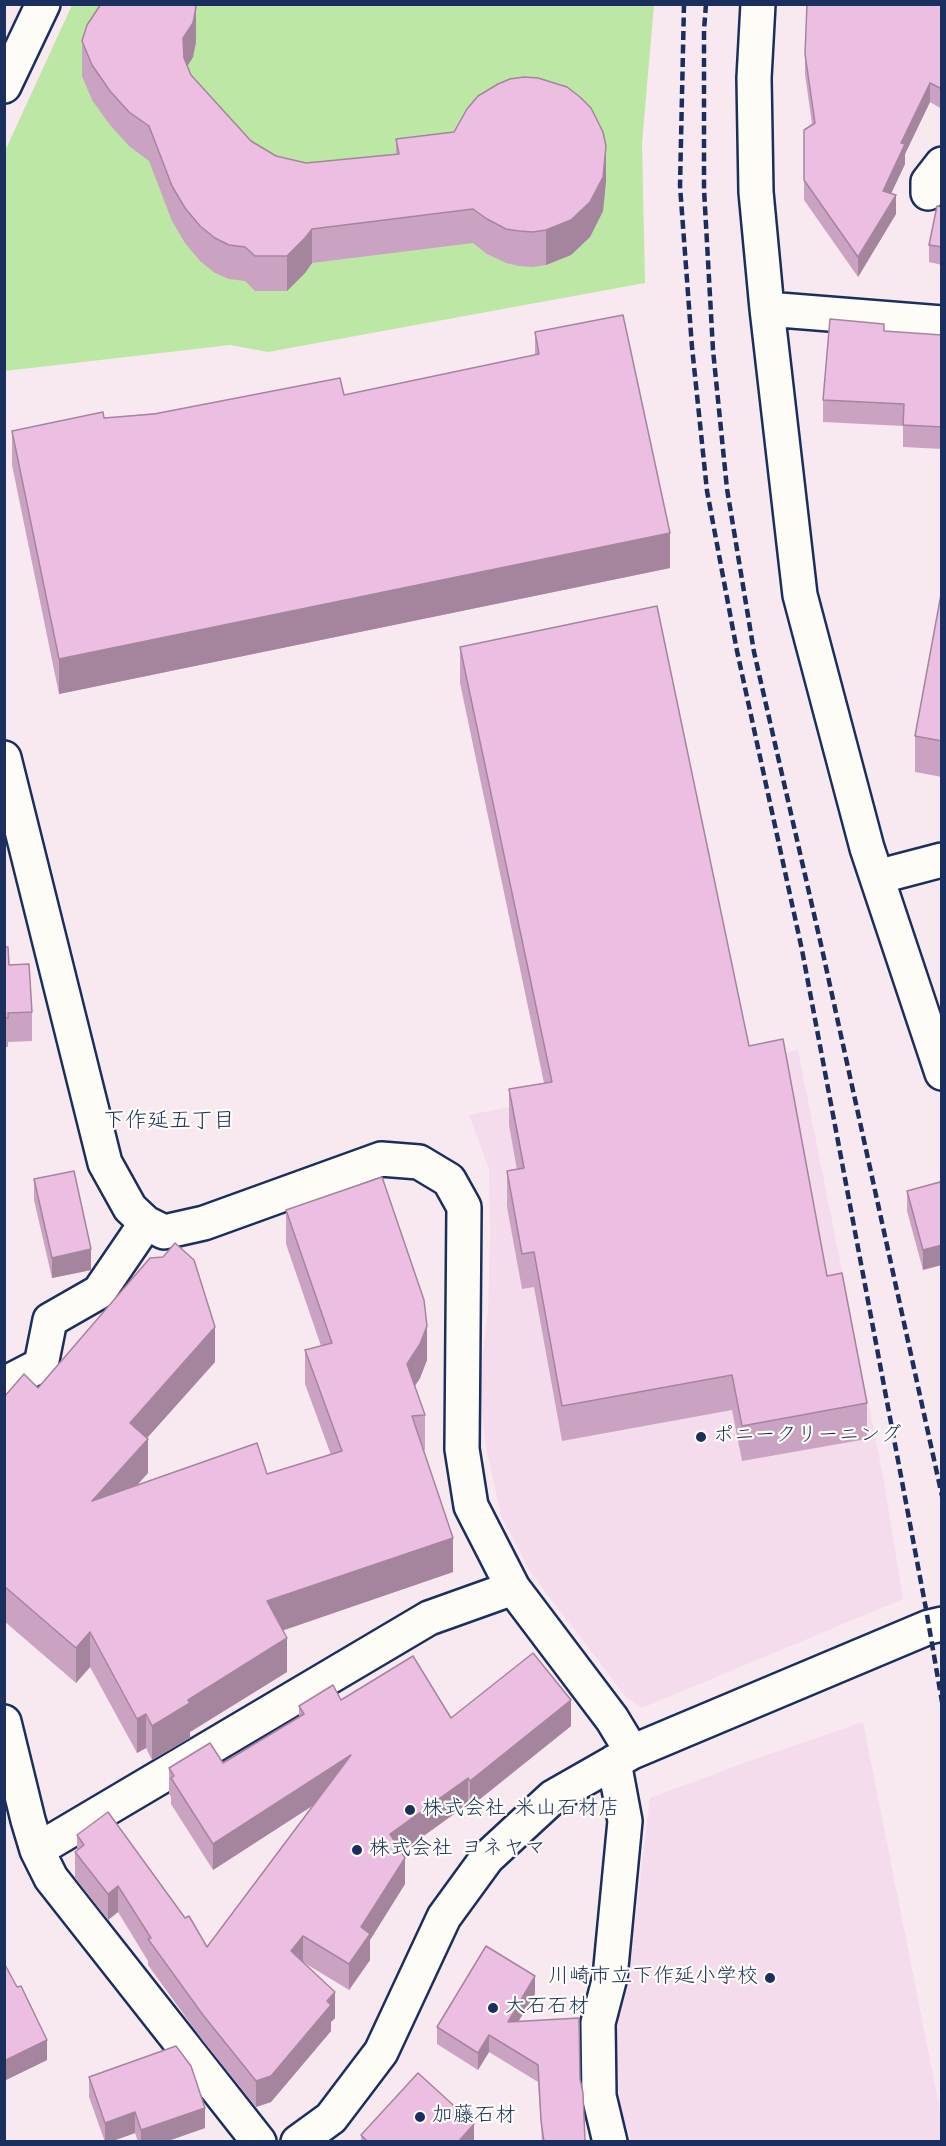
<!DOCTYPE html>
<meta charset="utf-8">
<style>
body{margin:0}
#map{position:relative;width:946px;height:2146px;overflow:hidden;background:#f8e9f0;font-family:"Architects Daughter",sans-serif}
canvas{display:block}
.frame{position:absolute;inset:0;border:6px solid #1b2f5e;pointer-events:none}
</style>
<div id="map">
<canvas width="946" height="2146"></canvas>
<div class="frame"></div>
</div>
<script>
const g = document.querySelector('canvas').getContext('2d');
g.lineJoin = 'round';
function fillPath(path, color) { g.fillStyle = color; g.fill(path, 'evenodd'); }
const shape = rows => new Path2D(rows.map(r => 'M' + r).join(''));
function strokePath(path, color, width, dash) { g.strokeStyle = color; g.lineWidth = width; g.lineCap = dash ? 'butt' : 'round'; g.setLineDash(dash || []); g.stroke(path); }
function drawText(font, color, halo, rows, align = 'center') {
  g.font = font + ' "Architects Daughter","Klee One",sans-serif'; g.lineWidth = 4.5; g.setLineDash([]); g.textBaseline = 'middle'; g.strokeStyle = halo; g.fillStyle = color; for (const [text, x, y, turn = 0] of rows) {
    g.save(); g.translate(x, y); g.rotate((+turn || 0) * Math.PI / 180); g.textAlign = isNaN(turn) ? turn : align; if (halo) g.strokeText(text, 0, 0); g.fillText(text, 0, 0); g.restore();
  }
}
fillPath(shape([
 [798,1050,884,1481,903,1599,642,1708,626,1697,531,1573,501,1516,486,1447,479,1386,488,1311,490,1236,489,1169,469,1115],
 [863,1722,941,2115,941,2141,632,2142,620,2106,615,2035,635,1922,650,1798,755,1759]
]), '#f4dcec');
fillPath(shape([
 [72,5,654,5,642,143,645,283,268,352,230,345,5,371,5,151]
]), '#bce7a4');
const minor = shape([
 [758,4,754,78,756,192,767,309,800,595,867,848,942,1073],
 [4,86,43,4],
 [928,193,928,182,942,164],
 [767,309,942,323],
 [4,758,105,1163,130,1208,146,1223,164,1232,204,1223,381,1159,419,1162,449,1180,464,1207,462,1449,471,1506,513,1588,612,1719,632,1752],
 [877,877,942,860],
 [4,1384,41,1365,50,1320,99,1292,146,1223],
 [4,1722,28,1820,37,1850,51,1878,259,2142],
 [37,1850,429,1618,513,1588],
 [298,2142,331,2118,381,2052,444,1917,487,1858,553,1797,632,1752,929,1627,942,1624],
 [610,2142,599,2096,598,2023,610,1977,625,1821,614,1762]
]);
strokePath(minor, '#1b2f5e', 38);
strokePath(minor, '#fdfcf7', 33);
strokePath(shape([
 [684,4,680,186,692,347,707,491,737,651,802,950,926,1609,942,1702],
 [706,4,704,30,704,189,713,350,727,489,754,652,822,949,942,1496]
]), '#1b2f5e', 4.5, [9, 4.5]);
fillPath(shape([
 [942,4,942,109,930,102,905,154,905,164,891,193,896,214,858,277,804,200,804,130,812,124,805,74,805,54],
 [82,41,196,42,193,57,187,66,191,75,251,141,276,156,306,163,396,154,396,139,606,181,603,211,590,237,571,255,546,265,533,267,519,266,506,263,487,254,473,243,312,263,305,273,287,291,255,291,245,281,229,279,215,273,200,261,185,243,172,221,149,161,129,146,110,125,92,100,82,76],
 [942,207,942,265,929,262,929,245],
 [535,332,670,568,59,694,12,465,12,431,104,418,344,395,535,355],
 [942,335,942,449,903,447,903,426,823,422,823,400],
 [942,589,942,777,915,772,915,736],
 [460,647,749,1046,827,1276,867,1403,867,1439,742,1461,732,1410,562,1441,534,1287,522,1289,507,1207,507,1171,517,1170,509,1125,509,1089,544,1083,460,683],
 [4,947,9,965,32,1012,32,1041,8,1042,8,1047,4,1047],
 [34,1179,91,1270,52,1278,34,1200],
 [940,1182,923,1270,907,1211,907,1191],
 [286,1210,427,1360,420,1378,415,1386,425,1415,425,1450,423,1450,453,1572,283,1630,287,1672,190,1732,190,1738,152,1760,146,1748,137,1753,90,1667,76,1683,4,1621,4,1397,38,1388,215,1362,147,1438,148,1473,137,1485,267,1474,331,1455,305,1384,305,1350,321,1346,286,1244],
 [341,1700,451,1718,571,1726,470,1807,468,1804,401,1852,405,1884,370,1940,370,1960,349,1990,303,1962,335,2018,331,2022,331,2031,271,2102,256,2107,203,2041,148,1965,148,1961,118,1912,108,1920,75,1878,75,1852,77,1850,77,1835,207,1947,313,1805,213,1870,171,1804,171,1797,169,1794,169,1768,223,1763,299,1717,299,1706],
 [4,1963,47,2060,6,2080,4,2077],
 [535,1994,518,2021,580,2079,585,2141,591,2142,542,2142,538,2082,489,2052,478,2070,437,2044,437,2027],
 [89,2077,205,2128,165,2142,138,2142,135,2133,110,2142,105,2142,89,2097],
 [361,2135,474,2142,361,2142]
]), '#cba3c2');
fillPath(shape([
 [196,7,196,42,193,57,183,73,183,38],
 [930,83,930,102,905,154,905,164,883,211,883,191,901,143],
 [606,146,606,181,603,211,590,237,571,255,546,265,546,230],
 [896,195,896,214,858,277,858,257],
 [312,229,312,263,305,273,287,291,287,256],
 [670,533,670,568,59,694,59,659],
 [942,1245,942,1265,923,1270,923,1250],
 [91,1249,91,1270,52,1278,52,1258],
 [427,1326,427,1360,420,1378,407,1398,407,1364],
 [215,1327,215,1362,130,1457,130,1423],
 [148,1439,148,1473,92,1535,92,1501],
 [453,1538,453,1572,267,1636,267,1601],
 [90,1632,90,1667,76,1683,76,1648],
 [287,1638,287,1672,190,1732,190,1738,152,1760,152,1726,188,1700],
 [571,1700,571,1726,470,1807,470,1781],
 [146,1714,146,1748,137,1753,137,1719],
 [351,1755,351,1781,213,1870,213,1844],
 [468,1778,468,1804,390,1860,390,1834],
 [405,1858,405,1884,370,1940,370,1960,349,1990,349,1964,361,1927],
 [118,1886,118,1912,108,1920,108,1894],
 [303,1936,303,1962,291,1951],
 [535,1976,535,1994,508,2039,508,2022],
 [335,1992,335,2018,331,2022,331,2031,271,2102,256,2107,256,2081],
 [489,2035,489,2052,478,2070,478,2053],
 [47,2040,47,2060,6,2080,6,2060],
 [205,2108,205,2128,165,2142,141,2142,141,2130],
 [135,2112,135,2133,110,2142,105,2142,105,2123],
 [474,2124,474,2142,458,2142]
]), '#a5859e');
const building = shape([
 [101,4,194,4,196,7,193,23,183,38,184,58,191,75,251,141,276,156,306,163,399,154,396,139,454,132,467,109,478,96,498,84,510,79,524,77,538,78,567,87,580,97,591,108,603,132,606,146,603,177,590,202,571,220,546,230,533,232,519,231,506,229,487,219,473,209,312,229,305,238,287,256,255,256,245,247,229,245,215,238,200,226,185,208,172,186,149,126,129,112,110,91,92,65,82,41,87,25,101,4],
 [807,4,939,4,942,6,942,89,930,83,901,143,905,144,883,191,896,195,858,257,804,180,804,130,815,123,805,54,807,4],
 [937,206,942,207,942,247,929,245,937,206],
 [623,315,670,533,59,659,12,431,103,412,104,418,154,414,340,378,344,395,539,354,535,332,623,315],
 [830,319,884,324,884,331,942,335,942,427,903,425,904,404,823,400,830,319],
 [942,589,942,741,915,736,942,589],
 [657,606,749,1046,783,1039,827,1276,842,1273,867,1403,742,1426,732,1375,562,1406,534,1252,522,1254,507,1171,524,1168,509,1089,552,1082,460,647,657,606],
 [4,947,8,947,9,965,29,964,32,1012,8,1013,8,1018,4,1018,4,947],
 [74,1171,91,1249,52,1258,34,1179,74,1171],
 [382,1177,424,1300,427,1326,420,1344,407,1364,425,1415,412,1416,453,1538,267,1601,287,1638,188,1700,190,1703,152,1726,146,1714,137,1719,90,1632,76,1648,4,1586,4,1397,24,1374,38,1388,150,1258,163,1257,175,1243,194,1260,215,1327,130,1423,148,1439,92,1501,257,1443,267,1474,342,1451,305,1350,332,1343,286,1210,382,1177],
 [940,1182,942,1189,942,1245,923,1250,907,1191,940,1182],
 [533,1653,571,1700,470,1781,468,1778,390,1834,405,1858,361,1927,370,1934,349,1964,303,1936,291,1951,335,1992,327,2001,331,2005,271,2076,256,2081,203,2015,148,1939,151,1938,118,1886,108,1894,75,1852,84,1845,77,1835,108,1812,185,1918,189,1916,207,1947,351,1755,213,1844,171,1778,174,1776,169,1768,210,1743,223,1763,304,1714,299,1706,333,1685,341,1700,413,1656,451,1718,533,1653],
 [486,1946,535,1976,508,2022,579,2018,580,2079,583,2093,585,2141,591,2141,591,2142,544,2142,541,2120,538,2065,489,2035,478,2053,437,2027,486,1946],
 [4,1963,17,1987,21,1986,47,2040,6,2060,4,2057,4,1963],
 [176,2046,191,2066,205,2108,141,2130,135,2112,105,2123,89,2077,176,2046],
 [418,2073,474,2124,458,2142,368,2142,361,2135,418,2073]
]);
fillPath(building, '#ecbee1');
strokePath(building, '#a5859e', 1.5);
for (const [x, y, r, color] of [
 [701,1437,6,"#1b2f5e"],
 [410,1810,6,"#1b2f5e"],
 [357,1850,6,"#1b2f5e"],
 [770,1978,6,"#1b2f5e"],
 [493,2008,6,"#1b2f5e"],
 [420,2117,6,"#1b2f5e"]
]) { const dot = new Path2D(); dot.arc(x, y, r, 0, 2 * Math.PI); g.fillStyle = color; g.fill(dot); strokePath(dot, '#fdfcf7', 2); }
drawText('21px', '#1b2f5e', '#fdfcf7', [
 ["ポニークリーニング",713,1437],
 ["株式会社 米山石材店",422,1810],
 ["株式会社 ヨネヤマ",369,1850],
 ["川崎市立下作延小学校",758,1978,"right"],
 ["大石石材",505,2008],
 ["加藤石材",432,2117]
], 'left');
drawText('22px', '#1b2f5e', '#fdfcf7', [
 ["下作延五丁目",169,1122]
]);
</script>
